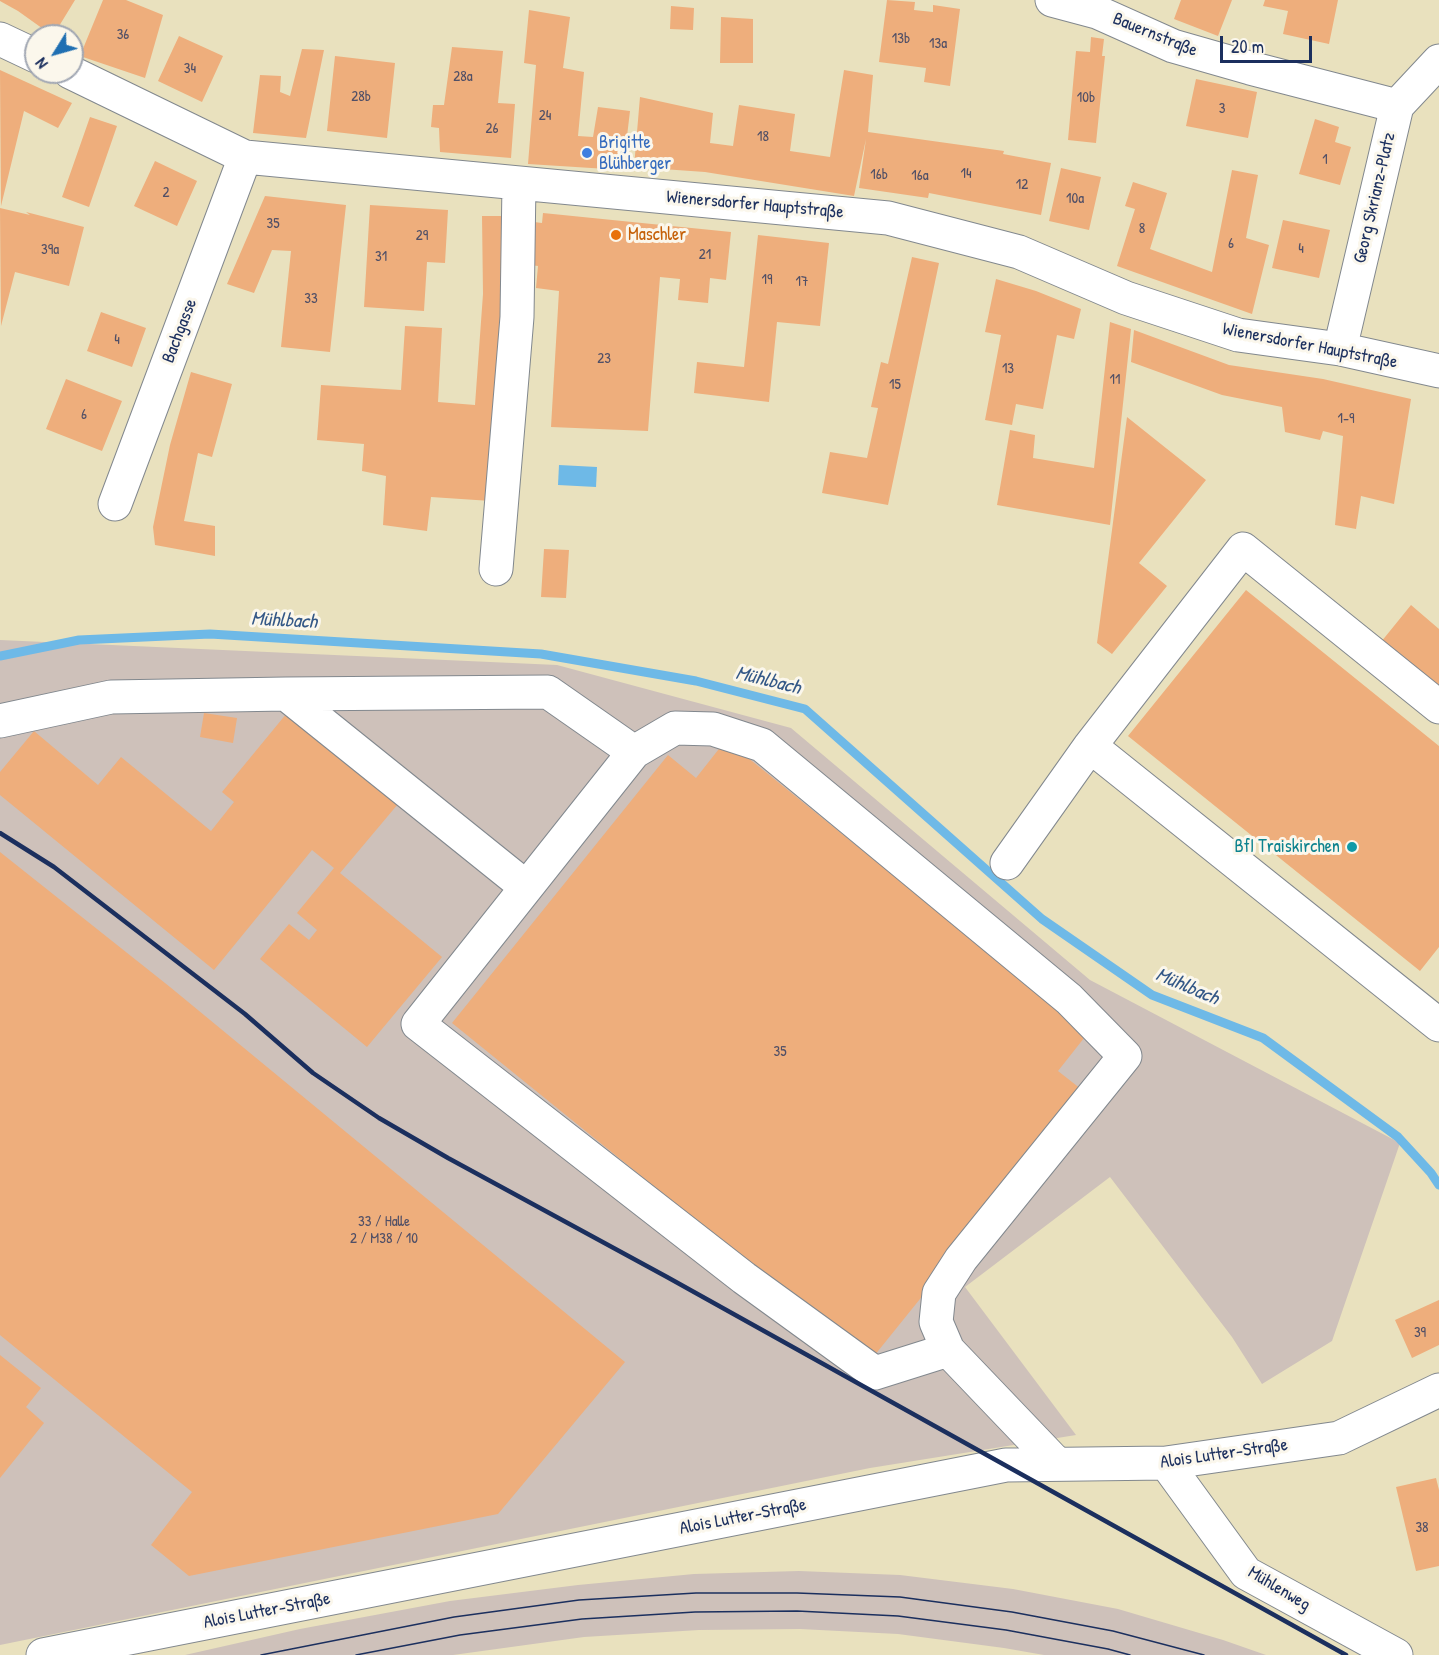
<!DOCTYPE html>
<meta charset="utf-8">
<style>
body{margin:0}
#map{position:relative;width:1439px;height:1655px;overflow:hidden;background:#e9e1be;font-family:"Patrick Hand",sans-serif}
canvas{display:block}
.north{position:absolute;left:24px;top:24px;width:60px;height:60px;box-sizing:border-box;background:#fbf7ec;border:2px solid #a1a7b3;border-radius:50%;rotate:233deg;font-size:16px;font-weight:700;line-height:24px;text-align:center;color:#1b2f5e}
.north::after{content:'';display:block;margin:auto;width:21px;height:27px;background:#1f6fb2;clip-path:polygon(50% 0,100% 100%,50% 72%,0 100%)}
.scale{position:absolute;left:1220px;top:36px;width:92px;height:27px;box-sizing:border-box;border:3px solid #1b2f5e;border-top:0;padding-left:8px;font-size:18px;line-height:21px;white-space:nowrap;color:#1b2f5e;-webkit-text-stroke:4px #fbf7ec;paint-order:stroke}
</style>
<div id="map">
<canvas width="1439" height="1655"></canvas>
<div class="north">N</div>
<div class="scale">20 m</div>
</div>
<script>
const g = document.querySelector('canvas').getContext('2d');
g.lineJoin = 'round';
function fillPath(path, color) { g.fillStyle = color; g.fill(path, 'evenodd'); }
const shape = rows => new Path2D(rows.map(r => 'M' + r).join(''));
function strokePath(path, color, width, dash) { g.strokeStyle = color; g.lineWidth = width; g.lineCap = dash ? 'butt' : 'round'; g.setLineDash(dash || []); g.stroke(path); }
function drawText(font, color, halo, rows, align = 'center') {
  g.font = font + ' "Patrick Hand",sans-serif'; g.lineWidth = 6; g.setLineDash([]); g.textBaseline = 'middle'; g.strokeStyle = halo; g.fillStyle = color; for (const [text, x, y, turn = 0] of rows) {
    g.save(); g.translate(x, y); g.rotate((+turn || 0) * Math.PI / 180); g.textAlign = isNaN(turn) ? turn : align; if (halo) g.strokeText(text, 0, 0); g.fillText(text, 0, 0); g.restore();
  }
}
fillPath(shape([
 [0,640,557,665,791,728,1090,980,1400,1143,1332,1341,1262,1384,1232,1337,1110,1177,965,1287,1076,1435,870,1468,0,1645],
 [799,1571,900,1575,1013,1589,1118,1609,1223,1640,1266,1655,1044,1655,1004,1648,898,1634,800,1629,699,1630,584,1637,453,1655,185,1655,300,1629,450,1601,578,1585,694,1574]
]), '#cec1ba');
fillPath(shape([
 [559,465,597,467,596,487,558,485]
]), '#6eb9e7');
strokePath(shape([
 [0,656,79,640,210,634,541,654,696,681,805,709,1042,919,1152,995,1263,1038,1398,1137,1431,1173,1439,1185]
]), '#6eb9e7', 9);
fillPath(shape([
 [0,0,75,0,53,36,18,11,0,1],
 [103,0,126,0,163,15,145,78,80,56],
 [887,0,915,2,914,10,933,12,933,5,960,9,950,86,924,82,926,68,879,62],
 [1181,0,1232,0,1218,36,1174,19],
 [1265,0,1338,0,1329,44,1283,34,1288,11,1263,6],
 [671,6,694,8,693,30,670,29],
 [529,10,570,17,563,68,584,72,578,136,593,137,598,107,630,111,623,170,528,164,536,65,524,63],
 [721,17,753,19,753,63,720,63],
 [179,36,223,56,202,102,158,81],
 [1091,37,1104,39,1102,56,1105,56,1096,143,1068,140,1076,51,1090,52],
 [452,47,503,51,498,103,515,104,511,158,440,152,439,128,431,127,433,105,444,105],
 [302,49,324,50,306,138,253,133,260,75,281,76,280,92,290,96],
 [335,56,395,63,387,138,327,131],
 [0,70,72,103,58,128,24,111,1,206],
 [844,70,873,75,868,132,1004,151,1003,154,1051,163,1041,215,929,193,928,198,859,188,866,139,854,196,705,172,634,167,640,97,713,113,710,143,733,146,739,105,795,114,790,151,830,157],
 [1196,79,1257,92,1248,138,1186,126],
 [90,117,117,126,89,207,62,197],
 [1315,119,1339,127,1335,142,1351,147,1340,185,1299,174],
 [155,161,197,181,177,226,134,206],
 [1061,168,1101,177,1089,230,1049,221],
 [1232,170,1258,175,1246,238,1269,245,1252,314,1117,266,1135,209,1125,206,1133,182,1167,193,1150,249,1212,272],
 [265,196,346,205,330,352,281,347,291,251,272,250,254,293,227,284],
 [370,205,448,210,445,263,427,262,424,311,364,307],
 [0,208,30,215,26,212,84,227,69,286,15,272,1,326],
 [543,213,731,232,726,280,710,278,708,303,678,300,680,279,660,277,648,431,551,427,559,291,536,288,538,266,530,265,534,222,542,223],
 [482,216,508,216,491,501,431,497,427,531,383,525,386,476,362,471,364,444,317,440,321,385,401,390,405,326,442,328,438,402,475,405,483,294],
 [1283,220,1330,230,1319,278,1272,268],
 [758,235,829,243,820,326,777,322,769,402,694,393,697,362,744,367],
 [912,257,939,263,888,505,822,493,830,452,867,458,878,408,871,407,881,362,888,364],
 [996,279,1036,291,1081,309,1074,339,1057,335,1043,409,1016,404,1012,425,985,420,1001,335,985,332],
 [101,312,146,328,132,367,87,351],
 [1110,322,1131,329,1110,525,997,505,1010,430,1035,435,1033,458,1094,468],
 [1134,330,1229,365,1323,379,1411,399,1394,504,1361,496,1356,529,1335,525,1343,436,1323,431,1320,440,1285,432,1282,407,1222,395,1131,362],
 [191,372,232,384,212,457,198,453,184,521,215,526,215,556,155,545,153,527,170,445],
 [66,379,122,401,102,451,46,429],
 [1127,417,1206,480,1139,563,1167,586,1112,654,1097,643],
 [544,549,569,550,566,598,541,597],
 [1246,590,1439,746,1439,947,1420,971,1128,736],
 [1411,605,1439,629,1439,690,1381,642],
 [204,713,237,718,233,743,200,737],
 [287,713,398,804,340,873,442,957,367,1047,260,959,289,924,309,940,317,930,297,913,334,868,312,850,214,970,0,795,0,772,34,731,98,785,121,757,211,831,234,802,222,792],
 [726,740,1088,1033,1058,1071,1086,1093,870,1361,452,1023,668,755,696,778],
 [0,852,170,987,625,1362,498,1514,189,1576,151,1545,192,1492,0,1335],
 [1439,1300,1439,1345,1412,1358,1395,1320],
 [0,1355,41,1388,26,1407,44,1423,0,1478],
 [1436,1478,1439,1490,1439,1566,1416,1571,1396,1487]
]), '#eeae7c');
const minor = shape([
 [1052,0,1097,12,1173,46,1250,68,1397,106],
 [0,39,36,56],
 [70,72,245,157,888,218,1019,252,1126,298,1238,335,1340,349,1439,371],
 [1340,349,1397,106,1439,61],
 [115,504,245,157],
 [496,569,517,317,519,183],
 [1439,707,1243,549,1090,746,1439,1025],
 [0,721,111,697,286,694],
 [1007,863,1090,746],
 [526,887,286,694,548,692,634,752],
 [948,1350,875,1373,744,1278,418,1024,634,752,675,728,713,729,762,745,1069,999,1125,1056,961,1259,939,1293,936,1322,948,1350,1057,1464],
 [1166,1463,1246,1573,1396,1655],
 [43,1655,1006,1465,1166,1463,1339,1438,1439,1390]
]);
strokePath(minor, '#82888e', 35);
strokePath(minor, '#fff', 33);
strokePath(shape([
 [261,1655,454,1617,579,1600,696,1593,797,1593,900,1597,1012,1612,1113,1631,1204,1655],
 [356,1655,460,1635,582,1619,695,1612,797,1611,898,1616,1006,1630,1108,1649,1130,1655]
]), '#1b2f5e', 1.5);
strokePath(shape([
 [0,833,54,867,245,1014,313,1073,379,1118,448,1158,667,1277,1346,1655]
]), '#1b2f5e', 4.5);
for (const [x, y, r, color] of [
 [587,153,6,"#3f7fe0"],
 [616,235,6,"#e8710a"],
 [1352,847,6,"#0f9aa8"]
]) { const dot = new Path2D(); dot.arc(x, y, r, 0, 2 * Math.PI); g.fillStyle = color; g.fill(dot); strokePath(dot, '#fbf7ec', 2); }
drawText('15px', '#504f66', null, [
 ["36",123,35],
 ["13b",901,39],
 ["13a",938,44],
 ["34",190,69],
 ["28a",463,77],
 ["28b",361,97],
 ["10b",1086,98],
 ["3",1222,109],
 ["24",545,116],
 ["26",492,129],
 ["18",763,137],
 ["1",1325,160],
 ["14",966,174],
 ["16b",879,175],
 ["16a",920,176],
 ["12",1022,185],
 ["2",166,193],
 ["10a",1075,199],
 ["35",273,224],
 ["8",1142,229],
 ["29",422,236],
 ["6",1231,244],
 ["4",1301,249],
 ["39a",50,250],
 ["21",705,255],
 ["31",381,257],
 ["19",767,280],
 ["17",802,282],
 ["33",311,299],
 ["4",117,340],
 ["23",604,359],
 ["13",1008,369],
 ["11",1115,380],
 ["15",895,385],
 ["6",84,415],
 ["1-9",1346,419],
 ["35",780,1052],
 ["33 / Halle",384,1222],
 ["2 / M38 / 10",384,1239],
 ["39",1420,1333],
 ["38",1422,1528]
]);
drawText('18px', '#1b2f5e', '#fbf7ec', [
 ["Bauernstraße",1155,35,22],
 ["Georg Skrianz-Platz",1375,198,-77],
 ["Wienersdorfer Hauptstraße",755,205,5],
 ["Bachgasse",180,331,-69],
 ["Wienersdorfer Hauptstraße",1310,346,11],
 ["Alois Lutter-Straße",1224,1454,-8],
 ["Alois Lutter-Straße",743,1517,-11],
 ["Mühlenweg",1279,1589,31],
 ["Alois Lutter-Straße",267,1611,-11]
]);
drawText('18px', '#366cbe', '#fbf7ec', [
 ["Brigitte",599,143],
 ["Blühberger",599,164]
], 'left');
drawText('18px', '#c56008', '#fbf7ec', [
 ["Maschler",628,235]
], 'left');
drawText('18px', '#0d838f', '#fbf7ec', [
 ["BfI Traiskirchen",1340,847]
], 'right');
drawText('italic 20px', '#345887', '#fbf7ec', [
 ["Mühlbach",284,621,3],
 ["Mühlbach",768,681,14],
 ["Mühlbach",1187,987,23]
]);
</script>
